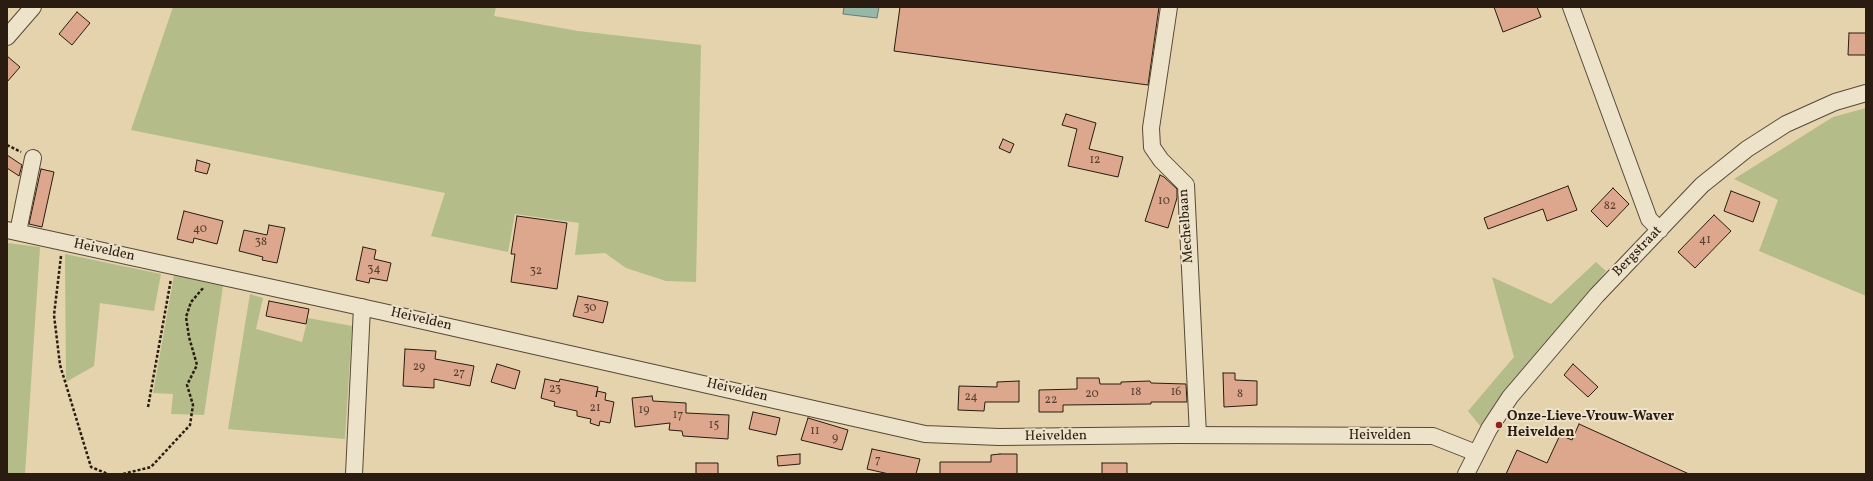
<!DOCTYPE html>
<style>
body{margin:0}
#map{position:relative;width:1873px;height:481px;overflow:hidden;background:#e4d3ad;font-family:Vollkorn,serif}
canvas{display:block}
.frame{position:absolute;inset:0;border:8px solid #2a1c10;pointer-events:none}
</style>
<div id="map">
<canvas width="1873" height="481"></canvas>
<div class="frame"></div>
</div>
<script>
const g = document.querySelector('canvas').getContext('2d');
g.lineJoin = 'round';
function fillPath(path, color) { g.fillStyle = color; g.fill(path, 'evenodd'); }
const shape = rows => new Path2D(rows.map(r => 'M' + r).join(''));
function strokePath(path, color, width, dash) { g.strokeStyle = color; g.lineWidth = width; g.lineCap = dash ? 'butt' : 'round'; g.setLineDash(dash || []); g.stroke(path); }
function drawText(font, color, halo, rows, align = 'center') {
  g.font = font + ' Vollkorn,serif'; g.lineWidth = 4; g.setLineDash([]); g.textBaseline = 'middle'; g.strokeStyle = halo; g.fillStyle = color; for (const [text, x, y, turn = 0] of rows) {
    g.save(); g.translate(x, y); g.rotate((+turn || 0) * Math.PI / 180); g.textAlign = isNaN(turn) ? turn : align; if (halo) g.strokeText(text, 0, 0); g.fillText(text, 0, 0); g.restore();
  }
}
fillPath(shape([
 [173,7,496,7,494,16,578,31,701,45,696,282,666,281,626,268,605,253,575,255,579,223,515,214,508,252,431,236,445,193,131,130],
 [1866,108,1866,296,1759,251,1778,200,1734,179,1833,117],
 [7,243,40,247,25,474,7,474],
 [65,254,161,274,154,311,100,303,94,366,66,382],
 [1596,262,1606,271,1481,427,1468,411,1514,357,1492,277,1551,304],
 [174,275,223,286,204,415,171,414,173,394,153,393],
 [250,294,263,298,256,329,302,342,308,318,352,326,345,439,228,429]
]), '#b4bc8a');
const water = shape([
 [844,7,879,7,877,18,843,14,844,7]
]);
fillPath(water, '#95b8a8');
strokePath(water, '#6a7a6b', 1);
const building = shape([
 [900,7,1159,7,1148,85,894,51,900,7],
 [1494,7,1537,7,1541,17,1503,32,1494,7],
 [77,12,90,23,72,45,59,34,77,12],
 [1849,33,1866,33,1866,55,1848,55,1849,33],
 [7,56,20,67,7,82,7,56],
 [1066,114,1096,123,1089,149,1123,157,1118,177,1068,166,1077,129,1062,125,1066,114],
 [1003,139,1014,144,1010,153,999,148,1003,139],
 [7,155,22,165,19,176,7,168,7,155],
 [197,160,210,164,207,174,195,171,197,160],
 [41,169,54,172,42,227,29,224,41,169],
 [1160,175,1164,177,1177,189,1177,198,1168,228,1145,221,1160,175],
 [1568,186,1577,210,1547,221,1543,209,1488,229,1484,218,1568,186],
 [1613,188,1629,204,1607,227,1591,211,1613,188],
 [1731,191,1760,202,1753,222,1724,211,1731,191],
 [184,211,223,221,217,244,194,238,193,243,177,239,184,211],
 [1714,215,1731,231,1695,268,1678,252,1714,215],
 [517,216,567,223,557,289,511,282,515,254,511,254,517,216],
 [269,225,285,228,277,263,262,260,263,257,239,251,244,230,267,235,269,225],
 [363,247,376,250,374,259,391,263,387,281,370,278,369,283,356,280,363,247],
 [578,296,608,302,603,323,573,316,578,296],
 [269,301,309,309,306,324,266,316,269,301],
 [405,349,436,351,435,359,474,366,470,386,434,379,434,388,403,386,405,349],
 [497,364,520,371,515,389,491,382,497,364],
 [1573,364,1598,387,1588,397,1564,375,1573,364],
 [1223,373,1235,373,1235,380,1257,381,1257,405,1224,407,1223,373],
 [1077,378,1099,378,1100,384,1121,384,1121,382,1150,381,1151,383,1186,384,1187,402,1151,402,1151,404,1063,405,1063,412,1039,412,1039,390,1077,389,1077,378],
 [545,379,559,382,560,379,598,387,596,397,597,391,606,393,605,400,614,402,610,423,600,421,599,426,590,423,591,419,577,416,577,411,554,406,555,402,541,398,545,379],
 [1019,381,1019,402,985,402,984,411,958,410,959,386,997,387,997,382,1019,381],
 [652,396,653,401,686,403,686,413,729,415,728,439,683,436,682,431,669,430,670,423,635,427,632,398,652,396],
 [753,412,780,418,776,435,749,429,753,412],
 [808,418,848,430,842,450,801,440,808,418],
 [1579,424,1689,474,1506,474,1517,450,1547,463,1560,435,1572,440,1579,424],
 [872,449,920,459,916,474,889,474,867,469,872,449],
 [800,454,800,464,778,466,777,456,800,454],
 [1000,454,1017,454,1017,474,940,474,940,462,991,462,991,455,1000,454],
 [696,463,718,463,718,474,696,474,696,463],
 [1102,463,1127,463,1127,474,1102,474,1102,463]
]);
fillPath(building, '#dca78c');
strokePath(building, '#2a1c10', 1);
const minor = shape([
 [1169,7,1151,128,1152,147,1161,160,1186,185,1198,435],
 [1571,7,1649,219,1660,230],
 [7,37,33,7],
 [7,230,379,311,925,434,999,437,1177,435,1433,436,1476,453],
 [18,232,33,158],
 [354,474,362,307],
 [1466,474,1489,429,1510,397,1597,295,1702,185,1747,149,1786,124,1835,102,1866,93]
]);
strokePath(minor, '#584a37', 18);
strokePath(shape([
 [7,145,21,152],
 [61,256,54,315,60,365,91,467,108,474],
 [148,407,171,279],
 [123,474,151,467,190,425,193,405,187,385,197,365,189,337,186,317,191,302,204,287]
]), '#2a1c10', 2.5, [3, 2]);
strokePath(minor, '#ede2ca', 16);
for (const [x, y, r, color] of [
 [1499,425,4,"#8f2418"]
]) { const dot = new Path2D(); dot.arc(x, y, r, 0, 2 * Math.PI); g.fillStyle = color; g.fill(dot); strokePath(dot, '#ede2ca', 1.5); }
drawText('12px', '#563f2f', null, [
 ["12",1095,161],
 ["10",1164,202],
 ["82",1610,207],
 ["40",200,230],
 ["41",1705,241],
 ["38",261,243],
 ["34",374,270],
 ["32",536,272],
 ["30",590,309],
 ["29",419,368],
 ["27",459,374],
 ["23",555,390],
 ["18",1136,393],
 ["16",1176,393],
 ["20",1092,395],
 ["8",1240,395],
 ["24",971,398],
 ["22",1051,401],
 ["21",595,409],
 ["19",644,411],
 ["17",678,416],
 ["15",714,426],
 ["11",815,432],
 ["9",835,439],
 ["7",878,461]
]);
drawText('14px', '#2a1c10', '#ede2ca', [
 ["Mechelbaan",1187,226,-94],
 ["Heivelden",104,251,12],
 ["Bergstraat",1638,252,-46],
 ["Heivelden",421,320,13],
 ["Heivelden",737,391,13],
 ["Heivelden",1380,436],
 ["Heivelden",1056,437,-1]
]);
drawText('bold 14px', '#2a1c10', '#ede2ca', [
 ["Onze-Lieve-Vrouw-Waver",1507,417],
 ["Heivelden",1507,433]
], 'left');
</script>
